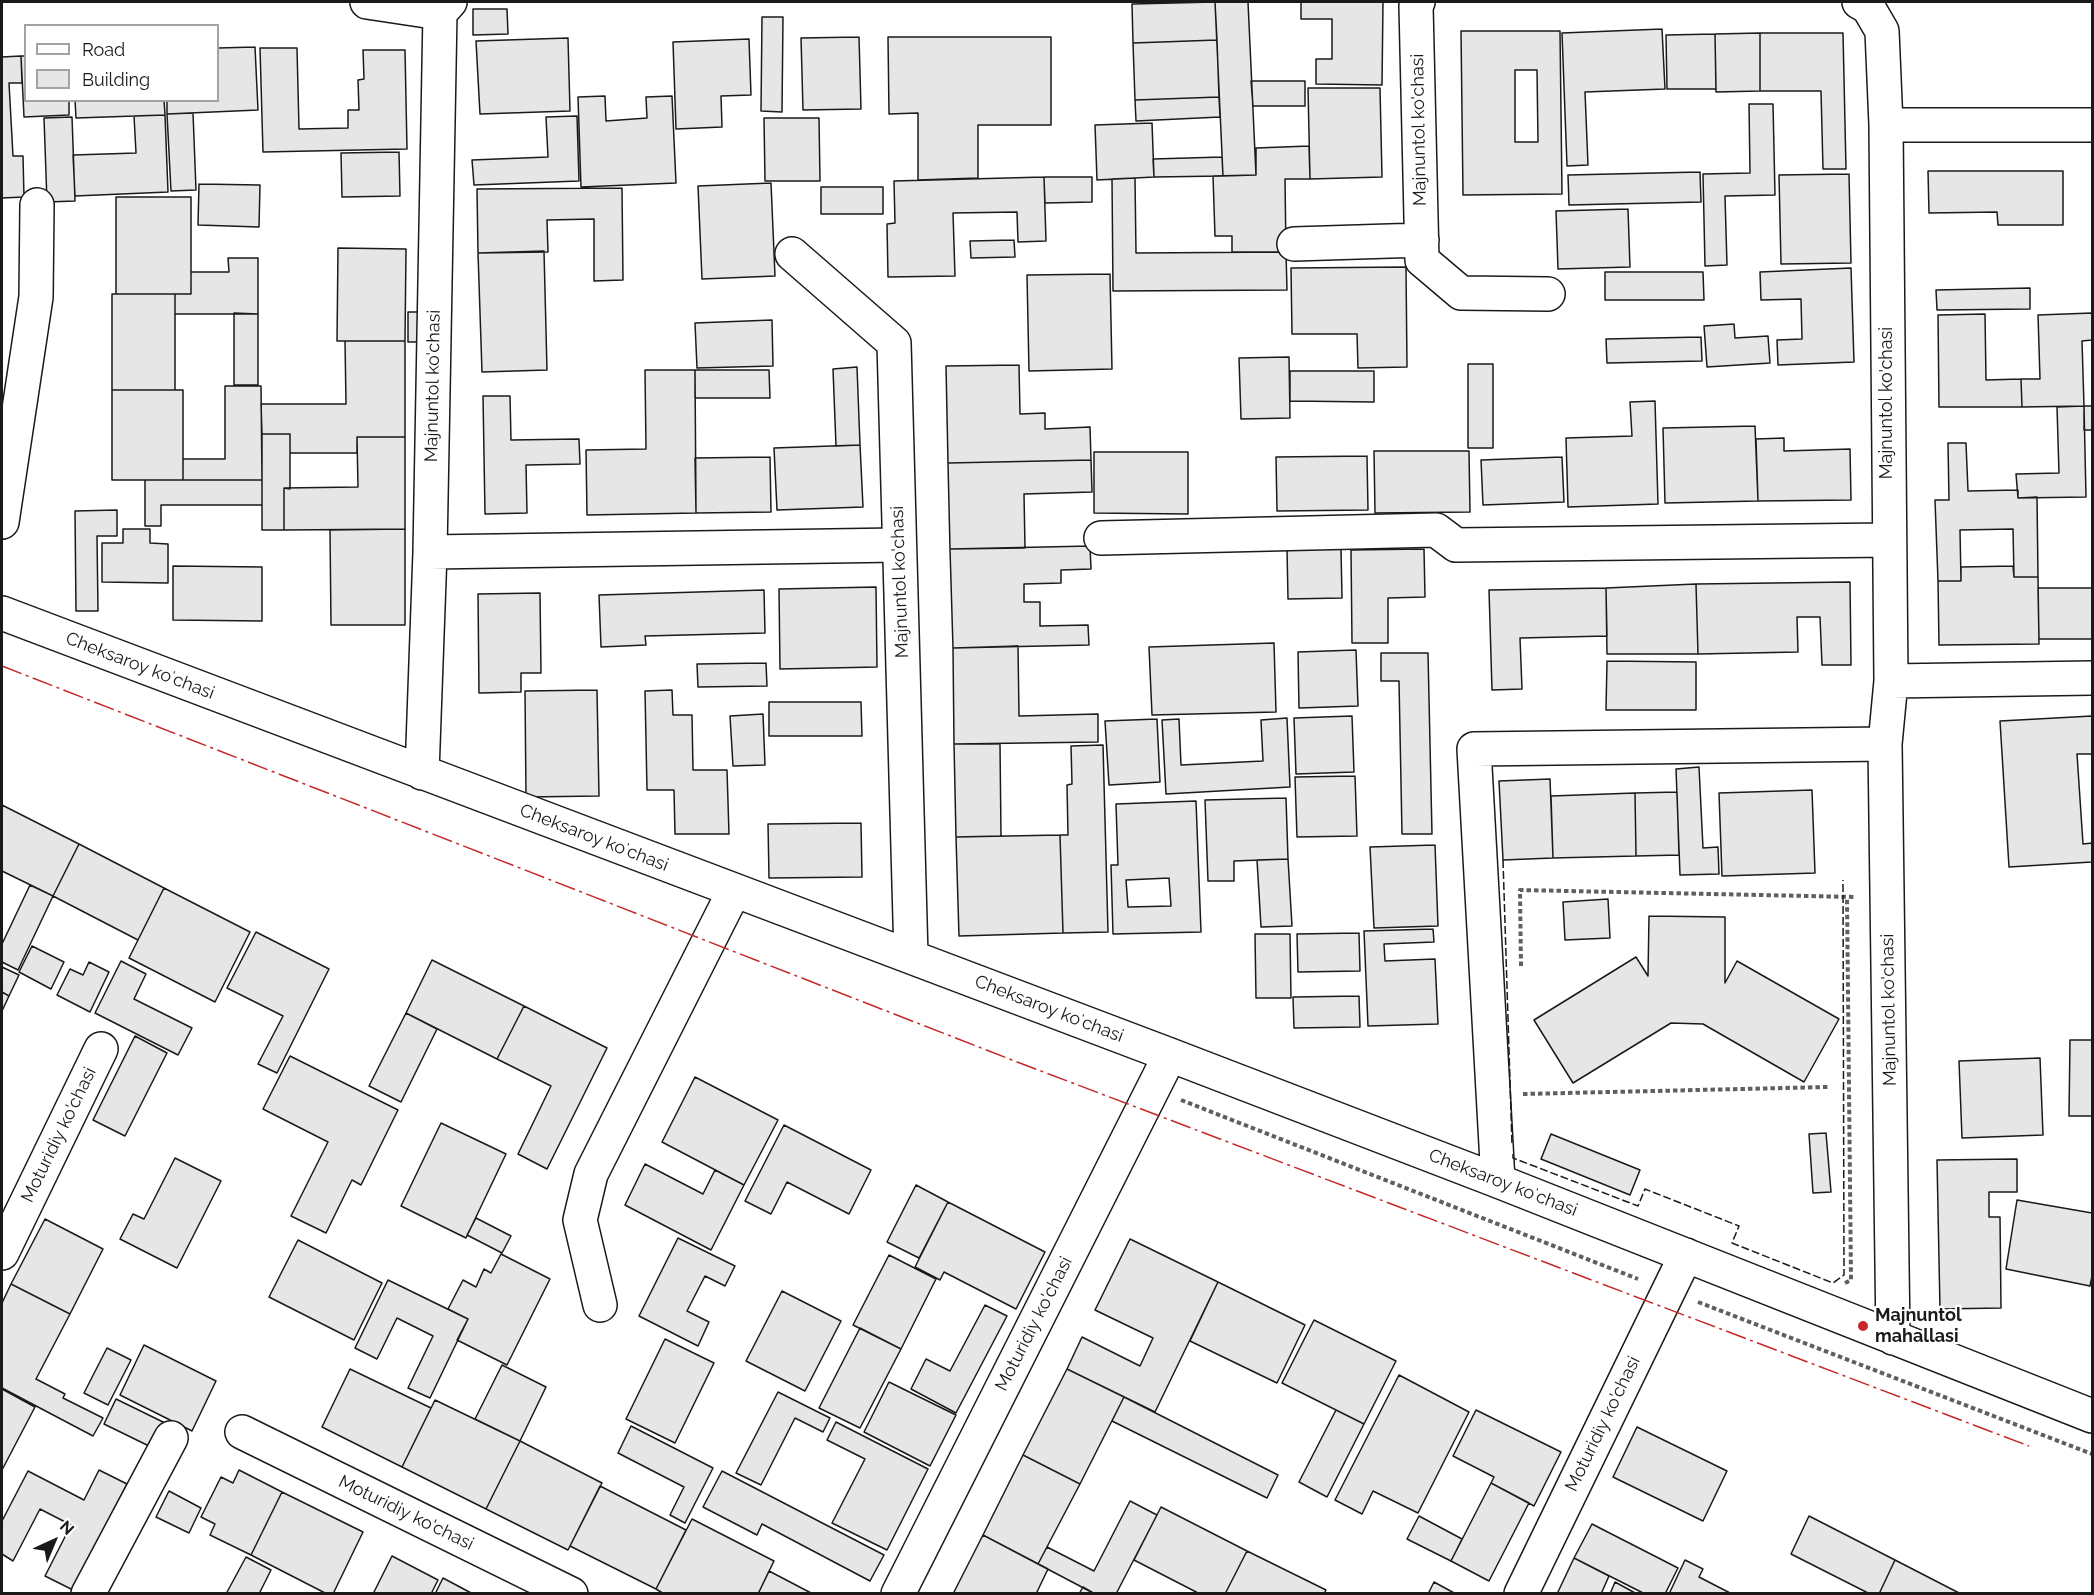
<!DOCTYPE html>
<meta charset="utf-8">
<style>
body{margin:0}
#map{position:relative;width:2094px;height:1595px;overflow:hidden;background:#fff;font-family:Raleway,sans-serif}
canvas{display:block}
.frame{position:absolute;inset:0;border:3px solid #1a1a1a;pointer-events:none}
.legend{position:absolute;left:24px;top:24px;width:195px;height:78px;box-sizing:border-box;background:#fff;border:2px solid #a3a3a3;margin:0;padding:8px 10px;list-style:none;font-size:18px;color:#1a1a1a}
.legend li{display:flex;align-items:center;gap:12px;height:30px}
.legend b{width:30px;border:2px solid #a3a3a3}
.north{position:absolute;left:24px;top:1511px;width:60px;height:60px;-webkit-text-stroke:4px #fff;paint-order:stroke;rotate:44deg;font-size:16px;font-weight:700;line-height:24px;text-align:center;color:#1a1a1a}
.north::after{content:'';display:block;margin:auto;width:21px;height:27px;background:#1a1a1a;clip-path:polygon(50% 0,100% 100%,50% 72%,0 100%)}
</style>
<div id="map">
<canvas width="2094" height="1595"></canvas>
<div class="frame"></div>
<ul class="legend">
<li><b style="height:8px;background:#fff"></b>Road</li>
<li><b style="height:16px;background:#e6e6e6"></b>Building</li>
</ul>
<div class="north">N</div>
</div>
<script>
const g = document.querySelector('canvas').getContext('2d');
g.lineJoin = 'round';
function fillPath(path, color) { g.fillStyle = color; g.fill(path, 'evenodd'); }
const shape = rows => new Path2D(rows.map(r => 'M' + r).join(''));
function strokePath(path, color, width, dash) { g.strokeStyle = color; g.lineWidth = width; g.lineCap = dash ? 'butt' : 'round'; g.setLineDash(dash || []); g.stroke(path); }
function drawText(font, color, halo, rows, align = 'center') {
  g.font = font + ' Raleway,sans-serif'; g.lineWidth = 4.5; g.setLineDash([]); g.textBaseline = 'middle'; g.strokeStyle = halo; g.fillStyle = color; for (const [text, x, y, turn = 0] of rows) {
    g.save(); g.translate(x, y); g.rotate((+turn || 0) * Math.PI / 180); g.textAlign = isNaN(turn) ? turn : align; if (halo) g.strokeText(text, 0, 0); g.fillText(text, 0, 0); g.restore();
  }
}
const building = shape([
 [1215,2,1217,40,1133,43,1132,4,1215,2],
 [1215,2,1248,2,1256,175,1223,176,1215,2],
 [1301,2,1383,2,1382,85,1316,84,1316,59,1332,59,1332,19,1301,19,1301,2],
 [473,9,507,9,508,34,473,35,473,9],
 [762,17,783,17,782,112,761,111,762,17],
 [1662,29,1665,89,1585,92,1588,165,1567,166,1562,33,1662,29],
 [1461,31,1560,31,1562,194,1463,195,1461,31],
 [1515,70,1537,70,1538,142,1515,142,1515,70],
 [1760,33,1843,33,1846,169,1823,169,1821,91,1760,91,1760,33],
 [1760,33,1760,91,1716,92,1715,34,1760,33],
 [1715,34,1716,89,1667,89,1666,35,1715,34],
 [859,37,861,109,803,110,801,38,859,37],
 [888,37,1051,37,1051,125,978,125,978,178,918,180,918,113,889,114,888,37],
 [568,38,570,111,480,114,476,41,568,38],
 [749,39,751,95,721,96,722,127,676,129,673,42,749,39],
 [1217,40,1219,97,1135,100,1133,43,1217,40],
 [255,47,258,110,167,114,167,100,218,100,218,48,255,47],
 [260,48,297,48,299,129,348,128,348,110,359,110,358,80,364,79,363,50,405,50,407,149,263,152,260,48],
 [21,56,22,83,9,83,13,156,23,156,24,197,2,198,2,57,21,56],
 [21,56,26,56,26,100,69,100,69,115,24,117,21,56],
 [1251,81,1305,81,1305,106,1253,106,1251,81],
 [1308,88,1380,88,1382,177,1310,179,1308,88],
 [605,96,606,121,647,118,646,97,672,96,676,183,581,187,578,97,605,96],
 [1219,97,1220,117,1136,121,1135,100,1219,97],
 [75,100,164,100,165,115,76,118,75,100],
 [1749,104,1773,104,1775,195,1725,196,1727,265,1705,266,1703,174,1750,173,1749,104],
 [193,113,196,190,171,191,167,114,193,113],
 [165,115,168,192,75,196,73,155,136,153,134,116,165,115],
 [577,116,579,181,474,185,472,160,548,157,546,117,577,116],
 [72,117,75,201,47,202,44,118,72,117],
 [764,118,819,118,820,181,765,181,764,118],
 [1152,123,1154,177,1097,180,1095,125,1152,123],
 [1309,146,1310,179,1285,179,1286,252,1232,252,1232,236,1215,236,1213,176,1256,175,1256,148,1309,146],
 [399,152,400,196,342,197,341,153,399,152],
 [1222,157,1223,176,1154,177,1153,159,1222,157],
 [1928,171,2063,171,2063,225,1998,225,1997,212,1929,213,1928,171],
 [1700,172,1701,202,1569,205,1568,175,1700,172],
 [1849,174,1851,263,1781,264,1779,175,1849,174],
 [1044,177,1046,241,1018,242,1017,212,953,213,955,276,888,277,887,224,895,223,894,181,1044,177],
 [1044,177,1092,177,1092,202,1045,203,1044,177],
 [1135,178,1136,253,1286,252,1287,290,1113,291,1112,179,1135,178],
 [771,183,775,276,702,279,698,186,771,183],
 [199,184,260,185,259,227,198,225,199,184],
 [821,187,883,187,883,214,821,214,821,187],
 [622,188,623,280,594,281,594,219,547,220,548,252,478,253,477,189,622,188],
 [116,197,191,197,191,294,116,294,116,197],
 [1628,209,1630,267,1558,269,1556,211,1628,209],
 [1014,240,1015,257,971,258,970,241,1014,240],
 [338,248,406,249,405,341,337,341,338,248],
 [544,251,547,370,482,372,478,253,544,251],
 [228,258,258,258,258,314,175,314,175,294,191,294,191,272,229,272,228,258],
 [1406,267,1407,367,1358,368,1357,334,1292,334,1291,268,1406,267],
 [1851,268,1854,362,1778,365,1777,340,1802,339,1801,299,1761,300,1760,272,1851,268],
 [1605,272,1703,272,1704,300,1605,300,1605,272],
 [1110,274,1112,369,1029,371,1027,275,1110,274],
 [2030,288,2030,309,1937,310,1936,290,2030,288],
 [112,294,175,294,175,390,112,390,112,294],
 [408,312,425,312,424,342,408,342,408,312],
 [234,313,258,314,258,385,234,385,234,313],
 [2092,313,2092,340,2082,341,2084,406,2022,407,2021,379,2040,379,2038,315,2092,313],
 [1985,314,1986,380,2021,379,2022,407,1939,407,1938,315,1985,314],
 [772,320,773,366,697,368,695,323,772,320],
 [1734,324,1735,338,1768,336,1770,363,1707,367,1704,326,1734,324],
 [1701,337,1702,361,1607,363,1606,339,1701,337],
 [345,341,405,341,405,437,357,437,357,453,290,453,290,434,262,434,261,404,346,404,345,341],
 [1289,357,1290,418,1241,419,1239,358,1289,357],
 [1468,364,1493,364,1493,448,1468,448,1468,364],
 [1019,365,1020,414,1045,413,1045,429,1090,427,1091,460,948,463,946,366,1019,365],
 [857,367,860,445,836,446,833,369,857,367],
 [645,370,695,370,696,513,587,515,586,450,646,449,645,370],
 [695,370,769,370,770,398,695,398,695,370],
 [1290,371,1374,371,1374,402,1290,401,1290,371],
 [225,386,261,386,262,480,183,480,183,459,225,459,225,386],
 [112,390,183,390,183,480,112,480,112,390],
 [483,396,510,396,511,440,579,439,580,464,526,465,527,513,485,514,483,396],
 [1655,401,1658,504,1568,507,1566,438,1632,436,1630,402,1655,401],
 [2084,406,2086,497,2018,498,2016,474,2059,473,2057,407,2084,406],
 [2084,406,2092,406,2092,430,2084,430,2084,406],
 [1755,426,1758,501,1665,503,1663,428,1755,426],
 [262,434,290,434,290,489,284,488,284,530,262,530,262,434],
 [357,437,405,437,405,529,284,530,284,488,358,487,357,437],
 [1784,438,1784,451,1850,449,1851,500,1758,501,1756,439,1784,438],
 [1948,443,1966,443,1968,491,2018,490,2018,498,2037,497,2038,577,2014,577,2013,529,1960,530,1961,581,1938,581,1935,500,1949,500,1948,443],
 [860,445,863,507,777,510,774,448,860,445],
 [1374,451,1469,451,1470,512,1375,513,1374,451],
 [1094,452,1188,452,1188,514,1094,513,1094,452],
 [1367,456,1368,510,1277,511,1276,457,1367,456],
 [770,457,771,512,696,513,695,458,770,457],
 [1562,457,1564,502,1483,505,1481,460,1562,457],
 [1091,460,1092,492,1024,494,1025,548,950,549,948,463,1091,460],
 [145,480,262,480,262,505,161,505,161,526,145,526,145,480],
 [117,510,117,536,97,536,98,611,76,611,75,511,117,510],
 [123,529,150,529,150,543,168,544,168,583,102,582,102,543,123,543,123,529],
 [405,529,405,625,331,625,330,530,405,529],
 [1090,546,1091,569,1061,570,1061,583,1024,584,1024,602,1040,602,1040,626,1088,625,1089,645,953,648,950,549,1090,546],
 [1287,549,1341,549,1342,598,1288,599,1287,549],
 [1424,549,1425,597,1388,598,1388,643,1352,643,1351,550,1424,549],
 [173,566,262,567,262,621,173,620,173,566],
 [2013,566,2014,577,2038,577,2039,644,1939,645,1938,581,1961,581,1961,567,2013,566],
 [1850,582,1851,665,1822,665,1820,617,1797,617,1798,652,1698,654,1696,584,1850,582],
 [1696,584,1698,654,1607,654,1606,588,1696,584],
 [876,587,877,667,780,669,779,589,876,587],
 [1606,588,1607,636,1520,638,1522,689,1492,690,1489,590,1606,588],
 [2038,588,2092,588,2092,639,2039,639,2038,588],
 [764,590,765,633,645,636,646,645,601,647,599,595,764,590],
 [540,593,541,673,521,673,521,692,479,693,478,594,540,593],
 [1274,643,1276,712,1152,715,1149,647,1274,643],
 [1018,646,1019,716,1098,714,1098,742,954,744,953,648,1018,646],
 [1356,650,1358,706,1299,708,1298,652,1356,650],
 [1381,653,1428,653,1432,834,1402,834,1399,681,1381,681,1381,653],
 [1607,661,1696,662,1696,710,1606,710,1607,661],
 [766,663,767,686,698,687,697,664,766,663],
 [597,690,599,796,526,797,525,691,597,690],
 [672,690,673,715,692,715,693,770,727,770,729,834,675,834,674,790,647,790,645,691,672,690],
 [769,702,861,702,862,736,769,736,769,702],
 [763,714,765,765,733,766,730,716,763,714],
 [1352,716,1354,772,1296,774,1294,718,1352,716],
 [2092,716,2092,754,2077,754,2083,844,2092,843,2092,862,2009,867,2000,721,2092,716],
 [1287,718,1290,787,1166,794,1162,720,1179,719,1181,765,1263,761,1261,720,1287,718],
 [1157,719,1160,782,1109,785,1105,721,1157,719],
 [954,744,1000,744,1001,836,956,837,954,744],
 [1103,745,1108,932,1063,933,1060,835,1068,835,1067,785,1072,784,1071,746,1103,745],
 [1699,767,1703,848,1718,847,1719,874,1680,875,1676,769,1699,767],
 [1355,776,1357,836,1297,837,1295,777,1355,776],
 [1550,779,1553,858,1503,860,1499,781,1550,779],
 [1812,790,1815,873,1722,876,1719,793,1812,790],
 [1677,792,1679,855,1636,856,1635,793,1677,792],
 [1635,793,1636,856,1553,858,1551,796,1635,793],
 [1286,798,1288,859,1234,861,1234,881,1208,881,1205,800,1286,798],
 [1196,801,1201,932,1113,934,1111,865,1118,865,1116,804,1196,801],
 [1169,878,1171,906,1128,907,1126,880,1169,878],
 [2,805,79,844,53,896,2,871,2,805],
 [861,823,862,877,769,878,768,824,861,823],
 [1060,835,1063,933,959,936,956,837,1060,835],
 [79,844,164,888,138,940,53,896,79,844],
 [1435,845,1438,926,1374,928,1370,847,1435,845],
 [1288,859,1292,926,1261,927,1257,860,1288,859],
 [30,885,53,896,18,970,2,962,2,944,30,885],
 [164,888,250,932,215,1002,129,958,164,888],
 [1608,899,1610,938,1565,940,1563,902,1608,899],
 [1649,916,1725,917,1725,983,1737,961,1839,1019,1804,1082,1703,1024,1671,1023,1573,1083,1534,1020,1636,957,1648,976,1649,916],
 [1433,929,1434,942,1384,944,1385,961,1435,959,1438,1024,1368,1026,1364,931,1433,929],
 [256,932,329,969,277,1073,258,1064,283,1016,227,988,256,932],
 [1359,933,1360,971,1298,972,1297,934,1359,933],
 [1255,934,1290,934,1291,998,1256,998,1255,934],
 [32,946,64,962,51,989,19,972,32,946],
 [432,960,524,1006,497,1059,406,1013,432,960],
 [121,961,146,974,134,999,192,1028,178,1055,95,1013,121,961],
 [89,962,109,972,90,1012,57,995,70,969,83,975,89,962],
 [2,967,19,975,9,996,2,992,2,967],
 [2,992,9,996,2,1011,2,992],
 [1359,996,1360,1027,1294,1028,1293,997,1359,996],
 [524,1006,607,1048,547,1169,518,1154,551,1086,497,1059,524,1006],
 [406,1013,437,1029,401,1102,369,1086,406,1013],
 [135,1036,167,1053,125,1136,93,1120,135,1036],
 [2070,1040,2092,1040,2092,1116,2069,1116,2070,1040],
 [290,1056,398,1110,361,1185,352,1180,326,1233,291,1216,328,1142,263,1109,290,1056],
 [2040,1058,2043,1135,1962,1138,1959,1061,2040,1058],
 [695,1077,778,1120,744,1185,662,1142,695,1077],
 [441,1123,506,1154,466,1238,401,1206,441,1123],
 [784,1125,871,1170,849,1214,787,1182,771,1214,745,1201,784,1125],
 [1826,1133,1831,1192,1813,1193,1809,1134,1826,1133],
 [1551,1134,1640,1170,1630,1195,1541,1159,1551,1134],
 [175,1158,221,1181,177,1268,120,1239,133,1214,144,1219,175,1158],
 [2017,1159,2017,1192,1989,1192,1989,1217,2000,1217,2001,1308,1940,1309,1937,1160,2017,1159],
 [645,1164,703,1194,715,1170,744,1185,711,1250,625,1205,645,1164],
 [916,1185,948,1202,919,1258,887,1242,916,1185],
 [2017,1200,2092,1213,2092,1276,2090,1286,2006,1269,2017,1200],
 [948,1202,1045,1252,1016,1309,944,1272,940,1280,915,1267,948,1202],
 [476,1218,511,1236,502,1253,467,1235,476,1218],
 [45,1219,103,1249,70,1314,11,1284,45,1219],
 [678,1238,735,1266,725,1286,705,1276,687,1311,709,1322,698,1346,639,1316,678,1238],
 [1130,1239,1218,1282,1155,1412,1067,1369,1082,1337,1140,1366,1153,1338,1095,1310,1130,1239],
 [298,1240,382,1283,354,1340,269,1297,298,1240],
 [501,1254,550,1279,507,1365,457,1340,468,1319,448,1309,463,1280,476,1287,484,1269,491,1273,501,1254],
 [889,1255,936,1279,901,1349,853,1325,889,1255],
 [388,1280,468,1319,430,1398,408,1388,433,1336,397,1318,377,1359,355,1348,388,1280],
 [1218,1282,1305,1325,1277,1383,1190,1341,1218,1282],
 [11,1284,70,1314,36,1379,65,1394,63,1398,103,1418,93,1436,2,1388,2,1303,11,1284],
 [782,1291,841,1321,805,1391,746,1361,782,1291],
 [985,1305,1007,1316,956,1413,911,1389,926,1359,950,1371,985,1305],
 [1314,1320,1396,1361,1364,1424,1282,1383,1314,1320],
 [860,1328,901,1349,860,1428,819,1408,860,1328],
 [665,1339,714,1363,675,1443,626,1419,665,1339],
 [144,1345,216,1381,192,1431,120,1395,144,1345],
 [107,1348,131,1360,108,1405,84,1393,107,1348],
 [502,1365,546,1387,520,1441,475,1419,502,1365],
 [350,1369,431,1408,402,1467,322,1427,350,1369],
 [1067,1369,1124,1397,1080,1484,1023,1455,1067,1369],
 [1399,1375,1469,1412,1418,1513,1373,1491,1362,1514,1335,1500,1399,1375],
 [889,1382,956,1415,930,1466,864,1432,889,1382],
 [2,1389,35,1407,2,1470,2,1389],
 [778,1392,830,1418,823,1432,795,1418,761,1485,736,1473,778,1392],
 [1124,1397,1278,1475,1267,1498,1112,1421,1124,1397],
 [116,1399,163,1422,151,1447,104,1424,116,1399],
 [435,1400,520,1441,486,1509,402,1467,435,1400],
 [1336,1410,1364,1424,1327,1497,1299,1482,1336,1410],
 [1476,1410,1561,1452,1534,1506,1491,1483,1494,1477,1453,1456,1476,1410],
 [836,1422,928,1469,887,1550,832,1523,865,1459,827,1440,836,1422],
 [631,1426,713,1468,685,1523,670,1515,684,1487,618,1453,631,1426],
 [1637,1427,1727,1471,1703,1521,1613,1477,1637,1427],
 [520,1441,602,1483,568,1550,486,1509,520,1441],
 [1023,1455,1080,1484,1038,1564,983,1535,1023,1455],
 [99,1470,127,1484,73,1590,45,1576,71,1525,40,1509,13,1561,2,1554,2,1521,28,1471,84,1500,99,1470],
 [239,1470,282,1492,251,1555,210,1535,215,1524,201,1517,221,1477,233,1483,239,1470],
 [722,1471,884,1555,870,1581,762,1524,757,1535,703,1507,722,1471],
 [1491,1483,1529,1503,1489,1581,1451,1561,1491,1483],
 [600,1486,686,1530,656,1589,570,1546,600,1486],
 [169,1491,201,1508,189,1533,156,1517,169,1491],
 [282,1492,363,1532,333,1594,327,1594,251,1555,282,1492],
 [1130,1501,1157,1515,1116,1594,1095,1594,1038,1564,1047,1547,1094,1571,1130,1501],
 [1161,1507,1247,1551,1225,1594,1200,1594,1134,1560,1161,1507],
 [1419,1516,1462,1539,1451,1561,1407,1539,1419,1516],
 [1809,1516,1895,1560,1879,1594,1870,1594,1791,1554,1809,1516],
 [692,1519,774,1561,758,1594,664,1594,656,1589,692,1519],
 [1592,1524,1678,1568,1665,1594,1645,1594,1574,1558,1592,1524],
 [983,1535,1048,1569,1036,1594,953,1594,983,1535],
 [1247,1551,1326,1590,1324,1594,1225,1594,1247,1551],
 [392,1556,438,1580,431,1594,373,1594,392,1556],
 [246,1557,271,1570,259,1594,226,1594,246,1557],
 [1574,1558,1609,1576,1601,1594,1557,1594,1574,1558],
 [1685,1560,1703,1569,1699,1577,1732,1594,1669,1594,1685,1560],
 [1895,1560,1961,1594,1879,1594,1895,1560],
 [769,1571,813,1594,758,1594,769,1571],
 [443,1578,473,1594,435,1594,443,1578],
 [1434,1582,1456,1594,1428,1594,1434,1582],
 [1615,1582,1637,1594,1610,1594,1615,1582],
 [1083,1587,1095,1594,1079,1594,1083,1587]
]);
fillPath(building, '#e6e6e6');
strokePath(building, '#1a1a1a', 1.5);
const minor = shape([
 [367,2,440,13],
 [1418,2,1416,6,1422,260,1461,293,1548,294],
 [1859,2,1868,7,1882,31,1886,125,1891,681,1885,744,1893,1338],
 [1886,125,2092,125],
 [1294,244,1422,240],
 [792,254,894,343,911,956],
 [2,522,36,297,37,205],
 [1101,538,1436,530,1456,545,1888,540],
 [430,552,898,545],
 [2,613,1170,1055,1498,1181,2092,1416],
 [1891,681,2092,678],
 [422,773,430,552,440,13,450,2],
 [1498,1181,1474,749,1885,744],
 [2,1253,101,1049],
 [600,1305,580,1220,591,1174,734,891],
 [242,1432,571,1594],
 [88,1594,171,1438],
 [898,1594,1170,1055],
 [1521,1594,1686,1255]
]);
strokePath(minor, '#1a1a1a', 36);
strokePath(shape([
 [1521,966,1520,890,1856,897],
 [1523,1094,1828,1087],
 [1181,1100,1638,1279],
 [1845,1283,1851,1280,1847,897],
 [1698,1302,2092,1454]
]), '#5f5f5f', 4, [4.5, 3]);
strokePath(minor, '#fff', 33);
strokePath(shape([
 [1503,860,1512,1145],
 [1513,1154,1513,1158,1638,1206,1645,1189,1739,1226,1732,1243,1833,1283,1844,1275,1843,880]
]), '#1a1a1a', 1.5, [8, 3]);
strokePath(shape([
 [2,666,1012,1060,2029,1446]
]), '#c62828', 1.5, [21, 4.5, 3, 4.5]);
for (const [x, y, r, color] of [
 [1863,1326,6,"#c62828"]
]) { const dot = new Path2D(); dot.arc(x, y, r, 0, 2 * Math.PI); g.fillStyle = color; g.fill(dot); strokePath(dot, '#fff', 2); }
drawText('18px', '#1a1a1a', '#fff', [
 ["Majnuntol ko'chasi",1419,130,-91],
 ["Majnuntol ko'chasi",433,386,-89],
 ["Majnuntol ko'chasi",1887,403,-90],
 ["Majnuntol ko'chasi",900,582,-92],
 ["Cheksaroy koʻchasi",140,666,21],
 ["Cheksaroy koʻchasi",594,838,21],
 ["Cheksaroy koʻchasi",1049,1009,21],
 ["Majnuntol ko'chasi",1889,1010,-91],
 ["Moturidiy ko'chasi",59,1135,-64],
 ["Cheksaroy koʻchasi",1503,1183,21],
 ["Moturidiy ko'chasi",1034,1324,-63],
 ["Moturidiy ko'chasi",1603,1424,-64],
 ["Moturidiy ko'chasi",406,1513,26]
]);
drawText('bold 18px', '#1a1a1a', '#fff', [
 ["Majnuntol",1875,1316],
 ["mahallasi",1875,1337]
], 'left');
</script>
